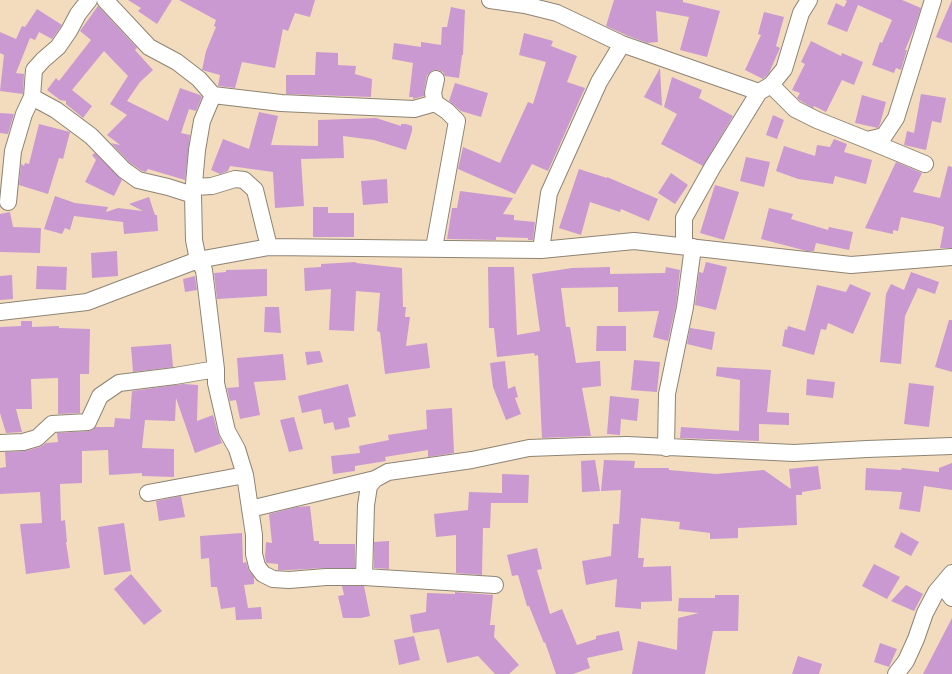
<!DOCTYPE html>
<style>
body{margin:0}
canvas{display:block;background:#f2dcbd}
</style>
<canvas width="952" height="674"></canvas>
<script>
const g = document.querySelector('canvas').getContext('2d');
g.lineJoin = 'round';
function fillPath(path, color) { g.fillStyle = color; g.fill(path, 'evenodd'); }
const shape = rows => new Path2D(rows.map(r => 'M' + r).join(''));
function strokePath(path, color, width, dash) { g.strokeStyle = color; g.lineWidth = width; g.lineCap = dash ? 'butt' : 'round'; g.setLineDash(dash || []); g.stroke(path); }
fillPath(shape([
 [128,0,172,0,157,24,138,11,141,8],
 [179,0,315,0,310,17,295,13,288,31,283,29,275,68,242,62,235,88,218,86,220,75,202,70,206,51,216,27,214,26,216,20],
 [614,0,683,0,683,2,720,11,707,57,680,50,689,17,656,11,658,42,647,43,626,35,606,26],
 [845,0,902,0,921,8,914,29,905,50,907,50,901,70,896,68,894,73,872,65,880,42,882,43,892,20,858,5,847,32,827,24,836,3,844,7,847,1],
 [952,0,952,43,936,37],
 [98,6,137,48,135,50,153,70,140,82,127,101,168,121,180,88,200,95,202,97,196,111,189,109,181,133,190,135,185,180,148,169,146,172,142,171,130,163,111,143,120,145,107,135,127,115,110,104,128,76,104,51,72,90,92,106,83,118,66,104,66,101,60,100,47,90,56,78,59,81,91,40,80,31],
 [451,7,465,10,463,55,462,55,459,78,445,76,443,72,438,70,433,70,427,75,424,91,424,96,413,99,413,97,409,97,413,63,392,59,394,43,421,47,421,42,441,45,442,27,447,27],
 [37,9,62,25,52,39,39,32,35,40,30,38,16,73,24,74,23,94,0,91,4,55,0,53,0,32,16,39,22,26,25,27],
 [764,12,784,17,776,46,780,48,769,73,763,79,745,70,761,35,758,34],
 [524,33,553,41,551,46,577,56,567,82,585,88,548,171,532,164,515,194,458,169,463,147,500,163,528,102,533,104,546,62,519,55],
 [811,41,841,56,842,53,863,62,854,85,842,80,826,112,814,106,813,108,801,101,797,98,800,93,792,90,805,64,801,62],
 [316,52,338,53,338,65,356,66,355,74,372,79,371,97,286,94,286,75,315,75],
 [660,68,662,106,644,97],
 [672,77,702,90,699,98,733,116,703,166,661,144,677,114,664,107],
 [455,83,488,93,481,117,461,111,449,101],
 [921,94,946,98,941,123,932,121,926,150,904,145,907,131,914,133],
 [862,95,886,102,880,124,878,128,855,123],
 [259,112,278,116,271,145,318,146,318,120,376,118,401,126,401,124,406,124,412,126,412,131,406,150,374,140,343,136,344,158,301,159,304,206,275,208,273,172,230,166,228,171,220,174,211,170,223,139,249,149],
 [0,113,14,114,8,134,0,133],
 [773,115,784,120,777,139,766,135],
 [39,124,70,132,63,159,59,158,48,194,19,185,21,164,24,166,25,163,29,164],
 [834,139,847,144,844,152,872,160,866,184,835,176,833,184,798,179,776,171,784,146,815,156,817,145,830,147],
 [95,153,122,180,114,196,85,182,96,160,92,155],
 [746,157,770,162,764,187,740,181],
 [896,162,922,173,913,192,940,198,948,166,952,167,952,248,940,248,944,227,934,224,901,217,898,231,893,230,893,234,865,228],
 [579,169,607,178,607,177,658,199,649,221,621,209,620,212,590,202,581,235,559,228],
 [671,173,688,185,675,204,658,193],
 [387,179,388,203,363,205,361,181],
 [715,185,739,192,724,240,700,233],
 [460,191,513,198,503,214,514,215,514,220,535,222,533,240,528,240,528,238,496,237,496,240,447,239,452,208,457,208],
 [55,196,75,203,108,207,106,212,118,208,143,211,129,204,149,197,155,215,157,215,158,231,124,234,123,222,74,216,70,230,65,228,62,234,44,229],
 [313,207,328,207,328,213,354,213,354,237,313,237],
 [769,208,793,214,791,219,828,230,829,227,853,232,849,250,816,243,814,251,807,251,761,239],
 [10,212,13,227,41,228,40,253,0,252,0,214],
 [117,251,118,276,92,278,91,253],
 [356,262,356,263,402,268,403,307,406,307,405,317,410,317,406,346,427,343,430,368,385,374,380,332,377,331,380,293,356,291,354,331,329,330,331,289,305,291,304,268,321,267,321,264],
 [706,262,727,267,716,310,695,305,699,272,703,273],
 [37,266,67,267,66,290,36,289],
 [488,267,514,267,517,335,540,331,532,274,572,268,610,267,610,274,665,273,666,267,680,270,676,305,668,341,653,337,659,311,618,312,618,287,561,288,566,327,570,327,576,363,600,361,601,386,582,388,591,436,542,438,538,355,535,356,534,353,497,357,494,328,489,328],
 [267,269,267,296,217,299,214,273,226,272,226,270],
 [911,272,939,282,935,294,918,288,905,316,901,364,880,362,886,294,891,284,904,290],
 [12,275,13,299,0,300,0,276],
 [195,276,197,290,185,292,183,279],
 [850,284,871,293,853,334,828,323,826,330,821,329,814,355,782,346,785,329,787,330,788,326,805,331,817,285,846,292],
 [265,307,279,307,281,333,264,332],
 [949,320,952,320,952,372,935,367],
 [21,321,32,321,32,327,59,326,59,328,90,329,89,374,80,374,80,413,58,414,58,378,31,379,32,409,16,409,22,432,6,433,0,413,0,327,21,326],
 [597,326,626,326,626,351,596,351],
 [690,328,715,332,712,350,687,344],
 [171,344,173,367,133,372,131,347],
 [320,351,323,362,307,365,305,352],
 [283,354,286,380,254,382,260,415,240,419,236,400,230,401,227,388,239,387,237,358],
 [634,360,660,362,657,392,631,390],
 [505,361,508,389,515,386,518,397,515,398,521,414,506,420,493,387,490,363],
 [717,367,771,370,767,412,789,413,789,425,759,424,759,441,680,438,681,427,739,431,740,380,716,376],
 [807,379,835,382,833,398,806,395],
 [909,383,934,386,929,427,904,424],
 [183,384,198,385,197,421,213,415,218,433,222,443,195,453,176,398,175,421,145,420,142,448,174,449,174,477,142,476,142,473,109,475,108,450,82,451,82,483,60,484,61,521,65,520,67,542,66,542,70,568,26,574,20,524,42,523,40,492,0,494,0,468,6,467,5,452,25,451,40,447,46,443,58,442,57,433,89,431,93,430,95,427,114,427,115,418,130,419,132,391],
 [348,384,356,416,348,418,350,427,335,430,333,422,324,424,321,409,302,413,298,396],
 [610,396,639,399,637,421,621,419,620,435,607,434],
 [452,408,454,453,428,457,428,450,385,457,386,461,355,466,355,471,333,474,331,456,360,453,359,446,389,440,388,435,427,429,426,410],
 [294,417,303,449,289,452,280,420],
 [595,460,600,491,582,492,581,461],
 [604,460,635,461,634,468,669,468,669,470,716,474,764,470,791,489,789,469,818,466,821,489,802,492,802,495,796,495,797,525,738,528,738,538,710,539,710,533,679,529,680,522,641,518,638,558,644,558,643,567,671,566,672,601,641,602,641,609,615,607,617,579,586,585,582,561,611,556,613,524,619,524,621,490,601,491],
 [952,463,952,490,924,486,920,512,899,509,902,492,865,490,866,468,901,470,902,468,939,472,939,468],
 [502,474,529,475,528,503,491,503,490,528,483,528,482,575,456,573,456,535,436,537,434,514,468,510,469,492,502,493],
 [181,496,185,517,159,521,156,501],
 [310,506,314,541,319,541,319,544,355,544,355,568,325,568,289,570,278,570,278,564,267,563,266,562,265,557,266,542,272,543,269,514,297,507],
 [124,523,131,571,104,575,98,527],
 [901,532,919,542,911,556,894,547],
 [242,533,243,563,246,562,249,571,254,577,254,584,244,585,248,608,261,607,262,619,236,620,235,607,221,609,217,587,211,587,209,558,201,559,200,536],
 [389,541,389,569,374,568,374,542],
 [537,548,542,569,537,570,550,614,562,609,577,645,596,639,596,636,619,631,623,650,587,658,590,668,573,674,556,674,545,642,544,643,529,606,527,606,518,575,512,576,507,555],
 [874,564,900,577,887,599,862,586],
 [131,574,162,611,144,625,114,589],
 [906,585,923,594,914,611,891,601],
 [342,586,364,586,370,616,361,618,343,618,338,596,344,595],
 [455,592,493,595,490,625,495,625,494,637,519,665,509,674,495,674,478,656,447,663,439,629,413,633,410,615,426,612,427,593,455,594],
 [715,595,739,595,738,631,713,631,705,674,632,674,638,641,677,650,678,618,699,613,678,611,679,598,715,598],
 [952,618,952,674,923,674],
 [414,636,420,660,399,665,394,640],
 [880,643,897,649,889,667,874,662],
 [798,656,822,664,819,674,792,674]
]), '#ca99d1');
const minor = shape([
 [105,0,149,47,177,62,199,79,213,95,281,103,414,109,435,103],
 [490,0,525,5,557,13,622,44,759,92],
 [771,85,795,109,817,120,867,140,884,136,896,118,933,0],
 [213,95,202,121,197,150,193,195,194,240,198,260,204,270,216,369,216,383,227,431,237,449,245,475,254,535,254,554,257,566,263,574,273,579,289,580,326,577,364,577,495,585],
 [32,97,56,110,91,136,124,170,138,180,168,187,193,195],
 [867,140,925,164],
 [194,187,212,186,235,179,244,180,255,190,269,247],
 [8,202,13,151,24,114,32,97,34,70,43,60,58,47,69,31,78,14,89,0],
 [684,246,684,218,712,168,759,92,771,85,784,69,801,13,809,0],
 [434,248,457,121,447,111,435,103,433,93,436,79],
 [541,250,549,193,599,82,622,44],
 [0,312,87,302,198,260,269,247,541,250,634,241,851,265,952,257],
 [0,443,23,442,37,438,52,424,88,422,100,396,119,383,175,376,216,369],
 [666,448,667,394,685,307,693,247],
 [148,493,245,475],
 [250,509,375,479],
 [364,577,366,505,369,486,375,479,388,472,472,460,529,448,583,446,627,445,794,453,867,449,952,446],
 [942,585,952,598],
 [896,674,906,661,916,639,925,613,936,592,952,573]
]);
strokePath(minor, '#8e8474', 18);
strokePath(minor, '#fff', 16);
</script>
